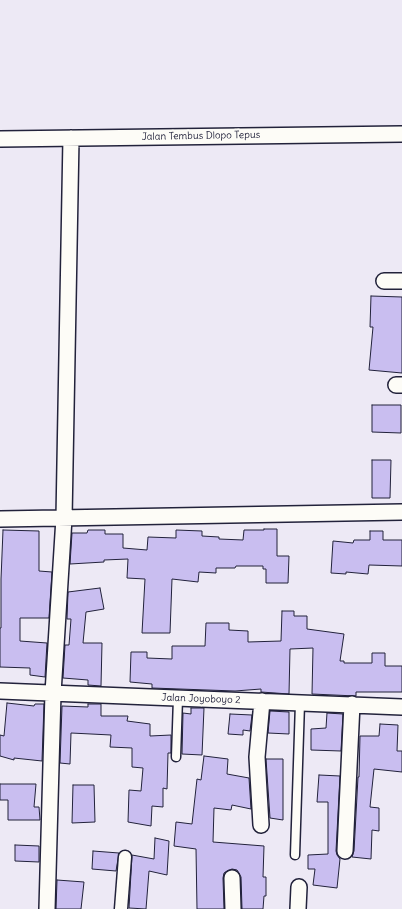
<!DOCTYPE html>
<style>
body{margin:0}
canvas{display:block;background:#ede9f5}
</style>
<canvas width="402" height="909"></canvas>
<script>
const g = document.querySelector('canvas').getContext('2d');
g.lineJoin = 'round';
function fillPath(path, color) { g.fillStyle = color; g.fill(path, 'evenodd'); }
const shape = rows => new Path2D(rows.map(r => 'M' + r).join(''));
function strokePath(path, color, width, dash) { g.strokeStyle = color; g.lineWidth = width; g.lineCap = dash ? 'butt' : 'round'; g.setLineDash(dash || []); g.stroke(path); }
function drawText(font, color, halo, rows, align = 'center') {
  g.font = font + ' Delius,sans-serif'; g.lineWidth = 4; g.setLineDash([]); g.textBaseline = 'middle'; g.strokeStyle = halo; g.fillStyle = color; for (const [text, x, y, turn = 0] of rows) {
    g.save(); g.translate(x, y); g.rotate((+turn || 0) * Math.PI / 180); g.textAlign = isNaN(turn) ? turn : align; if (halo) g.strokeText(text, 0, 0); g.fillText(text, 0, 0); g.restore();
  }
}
const building = shape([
 [371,296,402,297,402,373,369,370,373,327,370,327,371,296],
 [372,405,401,405,401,433,372,432,372,405],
 [372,460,391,460,390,498,372,498,372,460],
 [264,529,277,529,277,556,289,556,288,583,266,583,266,569,263,569,263,566,236,566,235,568,216,568,216,573,199,572,198,582,172,579,170,633,142,633,145,579,127,578,128,559,104,560,104,562,70,564,72,533,87,533,88,530,105,530,105,534,123,534,123,548,147,550,148,537,176,538,176,530,202,531,202,536,219,537,219,539,243,540,244,530,264,530,264,529],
 [3,530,39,531,39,571,52,572,49,618,20,618,20,641,47,643,45,677,30,675,30,668,0,667,0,628,1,628,1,579,3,530],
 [370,531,383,531,383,540,402,540,402,566,369,565,368,574,346,572,346,574,331,573,333,541,353,543,354,540,370,540,370,531],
 [100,588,104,609,86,612,83,643,102,643,101,686,88,685,88,680,63,678,65,645,69,645,71,619,67,619,68,592,100,588],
 [282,611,294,611,294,616,307,616,307,629,344,634,340,661,344,661,344,663,372,663,372,653,385,653,385,666,402,666,402,692,356,692,356,696,312,694,313,648,290,649,289,694,261,692,261,689,235,691,152,688,152,684,130,682,131,652,147,652,147,658,172,659,172,646,205,646,206,623,229,623,229,630,248,631,248,642,281,641,282,611],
 [7,703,34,706,35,704,44,704,42,761,14,758,14,760,0,756,0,735,4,736,7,703],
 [88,704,101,704,101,716,128,716,127,721,150,724,150,736,171,735,171,753,168,753,167,789,163,788,163,807,152,806,151,826,128,822,129,790,141,791,143,768,132,767,132,748,110,747,111,735,71,733,70,764,60,763,62,706,88,707,88,704],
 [191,708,204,708,202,755,182,754,183,713,191,714,191,708],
 [270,711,289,712,289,734,268,733,270,711],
 [327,713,343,714,341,751,311,750,311,729,326,728,327,713],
 [230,714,252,715,250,731,243,730,243,735,228,734,230,714],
 [380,724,398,725,397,751,402,751,402,772,374,769,370,807,379,808,379,831,372,830,371,859,352,857,354,851,358,777,359,777,360,736,379,736,380,724],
 [204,756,228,759,227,774,249,778,251,809,232,805,231,810,214,808,213,842,264,846,263,877,266,877,266,896,264,896,263,909,242,909,241,877,239,873,237,870,232,869,227,871,224,873,223,878,224,909,197,909,196,849,174,846,176,822,192,824,197,779,201,780,204,756],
 [266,759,283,759,283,820,270,818,266,759],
 [319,775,340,776,336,851,337,855,340,859,337,888,313,885,315,869,308,869,308,855,328,854,328,802,317,802,319,775],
 [0,784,36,784,34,807,39,807,40,820,8,820,8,800,0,800,0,784],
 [73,785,94,785,95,822,72,823,73,785],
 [155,838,169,841,167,875,149,871,146,909,129,908,132,855,154,859,155,838],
 [15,845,39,846,39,862,15,861,15,845],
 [93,851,119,853,116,871,92,869,93,851],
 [57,880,84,882,81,909,56,909,57,880]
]);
fillPath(building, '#c9bef0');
strokePath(building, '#22223b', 1);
const service = shape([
 [176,757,178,698],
 [295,855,300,703]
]);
const pedestrian = shape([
 [121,909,125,857]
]);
const minor = shape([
 [0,139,402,134],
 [384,281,402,281],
 [396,385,402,385],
 [0,519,402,512],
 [0,691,402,707],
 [261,825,257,757,262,701],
 [345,851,352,704],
 [232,878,233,909],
 [47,909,53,693,64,518,71,138],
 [298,909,299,887]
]);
strokePath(service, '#22223b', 11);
strokePath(pedestrian, '#22223b', 15);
strokePath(minor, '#22223b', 18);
strokePath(service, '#fdfcf7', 8);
strokePath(pedestrian, '#fdfcf7', 12);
strokePath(minor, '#fdfcf7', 15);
drawText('10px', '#22223b', '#fdfcf7', [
 ["Jalan Tembus Dlopo Tepus",201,136,-1],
 ["Jalan Joyoboyo 2",201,699,2]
]);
</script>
